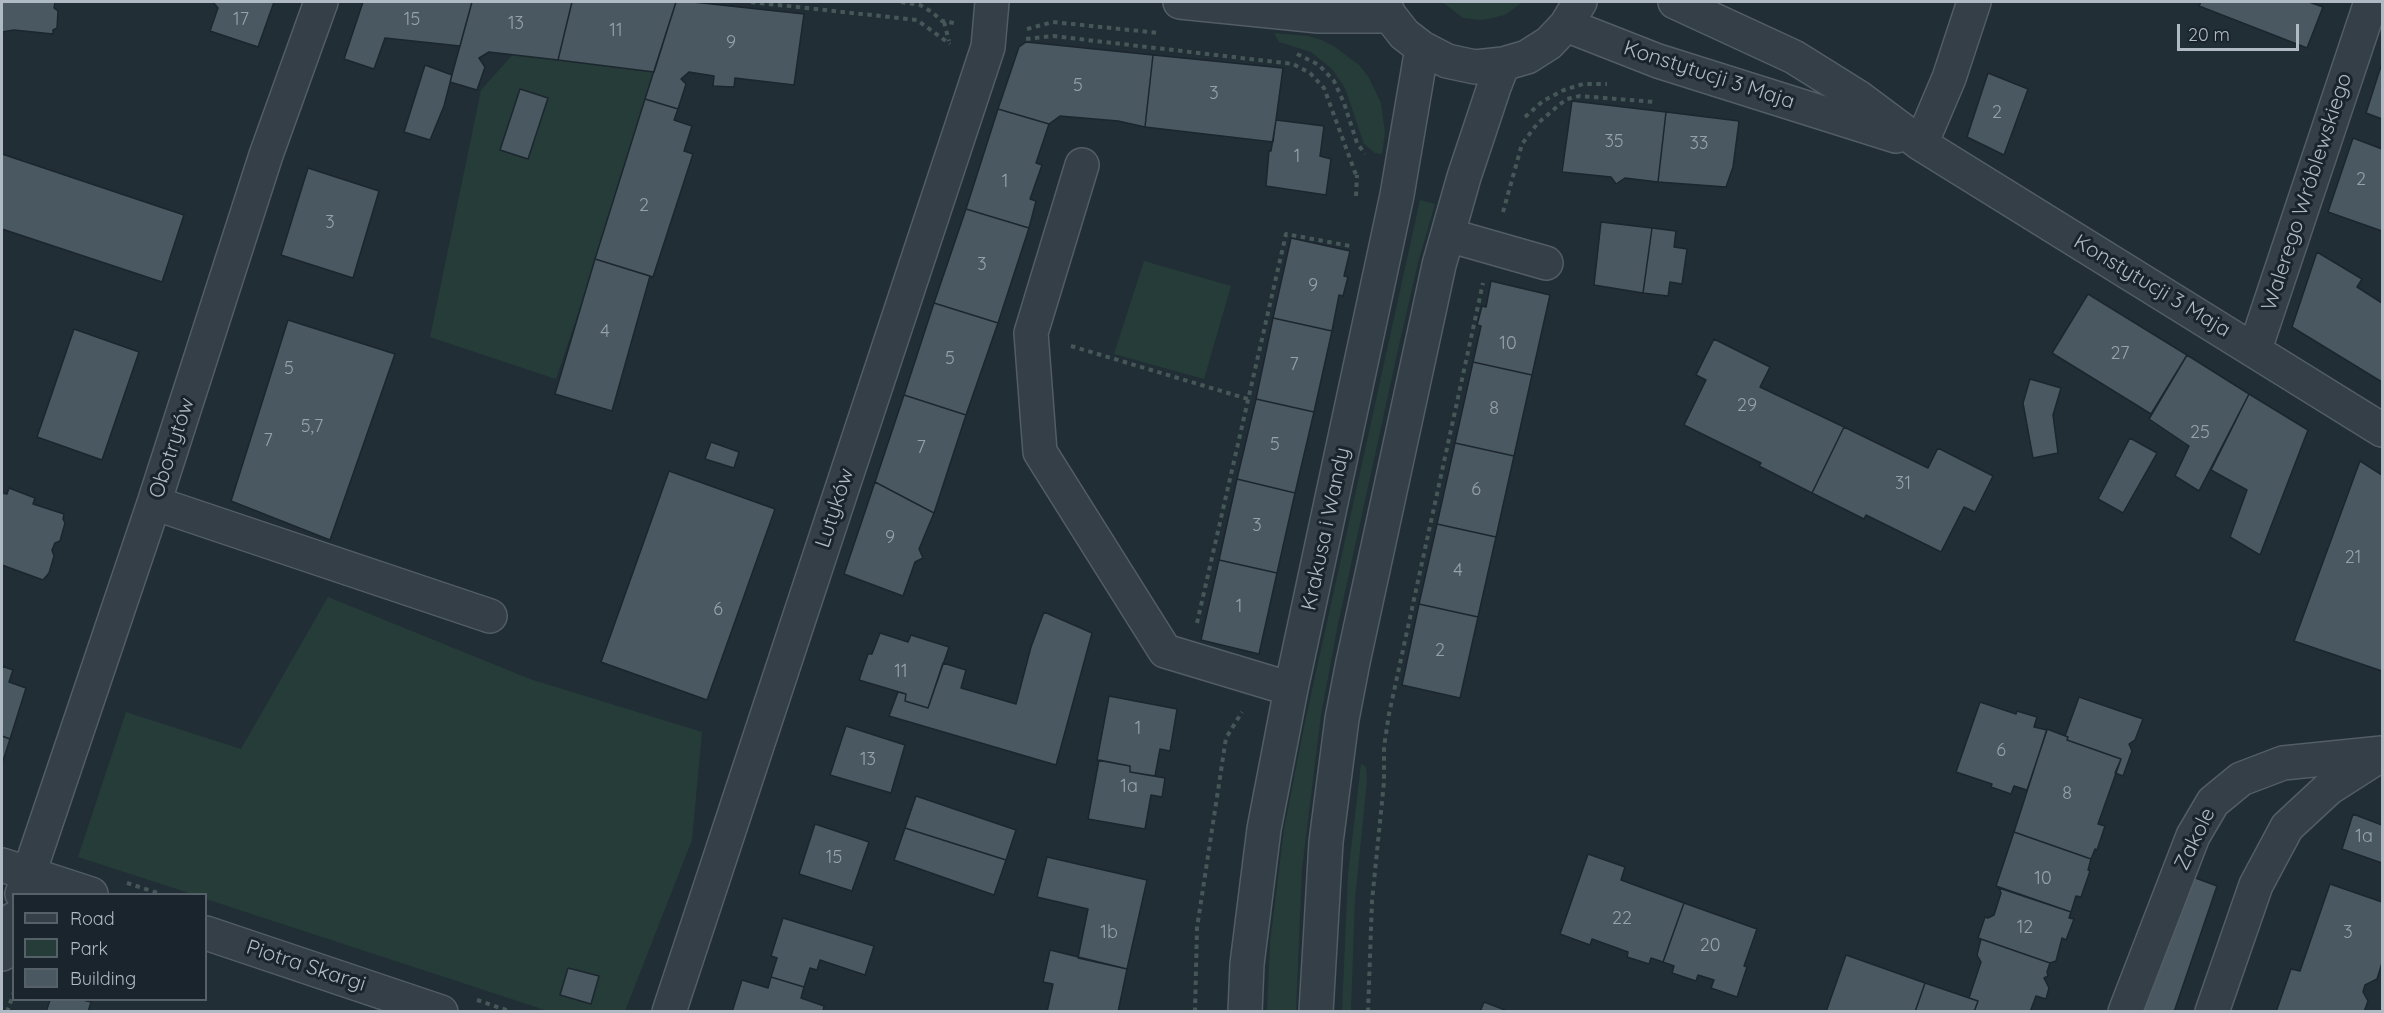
<!DOCTYPE html>
<meta charset="utf-8">
<style>
body{margin:0}
#map{position:relative;width:2384px;height:1013px;overflow:hidden;background:#212e36;font-family:Quicksand,sans-serif}
canvas{display:block}
.frame{position:absolute;inset:0;border:3px solid #afbac4;pointer-events:none}
.legend{position:absolute;left:12px;top:893px;width:195px;height:108px;box-sizing:border-box;background:#1a242c;border:2px solid #566069;margin:0;padding:8px 10px;list-style:none;font-size:18px;color:#afbac4}
.legend li{display:flex;align-items:center;gap:12px;height:30px}
.legend b{width:30px;border:2px solid #566069}
.scale{position:absolute;left:2177px;top:24px;width:122px;height:27px;box-sizing:border-box;border:3px solid #afbac4;border-top:0;padding-left:8px;font-size:18px;line-height:21px;white-space:nowrap;color:#afbac4;-webkit-text-stroke:4px #1a242c;paint-order:stroke}
</style>
<div id="map">
<canvas width="2384" height="1013"></canvas>
<div class="frame"></div>
<ul class="legend">
<li><b style="height:8px;background:#353f47"></b>Road</li>
<li><b style="height:16px;background:#263c39"></b>Park</li>
<li><b style="height:16px;background:#4a5862"></b>Building</li>
</ul>
<div class="scale">20 m</div>
</div>
<script>
const g = document.querySelector('canvas').getContext('2d');
g.lineJoin = 'round';
function fillPath(path, color) { g.fillStyle = color; g.fill(path, 'evenodd'); }
const shape = rows => new Path2D(rows.map(r => 'M' + r).join(''));
function strokePath(path, color, width, dash) { g.strokeStyle = color; g.lineWidth = width; g.lineCap = dash ? 'butt' : 'round'; g.setLineDash(dash || []); g.stroke(path); }
function drawText(font, color, halo, rows, align = 'center') {
  g.font = font + ' Quicksand,sans-serif'; g.lineWidth = 6; g.setLineDash([]); g.textBaseline = 'middle'; g.strokeStyle = halo; g.fillStyle = color; for (const [text, x, y, turn = 0] of rows) {
    g.save(); g.translate(x, y); g.rotate((+turn || 0) * Math.PI / 180); g.textAlign = isNaN(turn) ? turn : align; if (halo) g.strokeText(text, 0, 0); g.fillText(text, 0, 0); g.restore();
  }
}
fillPath(shape([
 [1442,2,1523,2,1505,15,1482,20,1463,18],
 [1274,33,1308,36,1322,40,1335,47,1359,65,1368,76,1381,103,1385,133,1382,154,1375,153,1364,144,1345,88,1332,69,1311,52,1279,42],
 [516,51,661,68,556,379,430,337,481,90],
 [1420,200,1435,204,1419,259,1399,345,1338,624,1321,715,1302,869,1296,1011,1267,1011,1270,943,1284,829,1305,722],
 [1144,261,1231,286,1204,379,1114,354],
 [328,597,530,679,702,732,692,840,625,1011,548,1011,206,899,206,894,192,894,78,857,126,712,241,749],
 [1361,764,1366,767,1367,781,1355,899,1351,1011,1342,1011,1348,874]
]), '#263c39');
const building = shape([
 [2,2,55,2,54,8,58,11,57,28,53,30,53,34,14,30,2,32,2,2],
 [213,2,274,2,258,47,210,31,218,8,213,2],
 [363,2,472,2,460,46,385,38,374,69,344,59,363,2],
 [472,2,572,2,558,60,489,52,479,58,485,67,477,90,450,82,472,2],
 [572,2,676,2,654,72,558,60,572,2],
 [676,2,693,2,804,14,794,85,735,78,734,87,713,86,714,76,689,72,681,79,686,84,678,109,645,99,676,2],
 [2201,2,2309,2,2323,7,2307,48,2199,6,2201,2],
 [1026,42,1153,55,1145,127,1118,121,1060,116,1049,124,998,109,1019,47,1026,42],
 [1153,55,1283,68,1273,142,1145,127,1153,55],
 [425,65,452,75,444,106,430,140,404,132,425,65],
 [2381,66,2382,67,2382,119,2366,113,2381,66],
 [1988,73,2028,89,2004,155,1967,137,1988,73],
 [520,89,548,98,528,159,500,150,520,89],
 [645,99,678,109,674,120,692,126,684,151,693,154,653,277,595,259,645,99],
 [1572,101,1666,112,1658,182,1625,178,1616,184,1611,177,1562,172,1572,101],
 [998,109,1049,124,1036,163,1042,165,1030,199,1036,201,1029,228,966,209,998,109],
 [1666,112,1739,121,1733,167,1726,187,1658,182,1666,112],
 [1276,120,1324,126,1320,156,1331,159,1326,195,1266,186,1269,151,1271,151,1276,120],
 [2353,138,2382,149,2382,231,2328,212,2353,138],
 [2,154,184,215,162,282,2,229,2,154],
 [308,168,379,191,353,278,281,255,308,168],
 [966,209,1029,228,998,323,934,303,966,209],
 [1601,222,1652,228,1643,293,1594,285,1601,222],
 [1652,228,1676,231,1674,247,1687,249,1682,284,1670,282,1668,296,1643,293,1652,228],
 [1291,238,1350,251,1344,276,1348,277,1343,296,1339,295,1332,331,1273,318,1291,238],
 [2317,252,2362,279,2357,287,2382,303,2382,382,2292,327,2317,252],
 [595,259,650,276,612,411,555,394,595,259],
 [1491,281,1550,295,1532,375,1473,362,1481,326,1477,325,1482,306,1486,307,1491,281],
 [2088,294,2187,355,2151,414,2052,353,2088,294],
 [934,303,998,323,966,415,904,395,934,303],
 [1273,318,1332,331,1314,412,1256,399,1273,318],
 [288,320,395,354,330,540,231,501,288,320],
 [74,329,139,352,102,460,37,437,74,329],
 [1714,339,1770,367,1760,387,1844,427,1812,493,1759,466,1761,463,1684,425,1706,380,1696,375,1714,339],
 [2187,355,2249,394,2199,491,2175,476,2189,446,2149,419,2187,355],
 [1473,362,1532,375,1514,456,1455,443,1473,362],
 [2030,379,2061,388,2053,415,2058,453,2033,458,2023,403,2030,379],
 [2249,394,2308,430,2260,555,2230,537,2247,490,2211,470,2249,394],
 [904,395,966,415,934,513,875,482,904,395],
 [1256,399,1314,412,1295,493,1237,479,1256,399],
 [1844,427,1928,468,1938,448,1993,476,1975,512,1964,507,1941,552,1866,515,1864,519,1812,493,1844,427],
 [2130,438,2157,453,2123,513,2098,499,2130,438],
 [711,442,739,452,734,468,705,459,711,442],
 [1455,443,1514,456,1496,537,1437,524,1455,443],
 [2360,461,2382,475,2382,671,2294,641,2360,461],
 [669,471,775,509,707,700,601,662,669,471],
 [1237,479,1295,493,1277,573,1219,560,1237,479],
 [875,482,934,513,919,549,923,558,915,562,903,596,844,574,875,482],
 [9,488,35,498,33,504,64,514,63,519,65,523,60,541,55,543,52,550,54,556,49,573,43,580,2,565,2,493,7,494,9,488],
 [1437,524,1496,537,1478,617,1419,604,1437,524],
 [1219,560,1277,573,1259,654,1201,640,1219,560],
 [1419,604,1478,617,1460,698,1402,685,1419,604],
 [1044,612,1092,633,1056,765,889,716,898,692,906,694,905,701,928,708,943,663,966,670,961,688,1016,704,1031,647,1044,612],
 [880,633,908,642,911,635,949,647,928,708,905,701,906,694,859,680,868,654,872,654,880,633],
 [2,666,13,670,9,682,26,688,10,739,2,736,2,666],
 [1109,696,1177,709,1170,751,1160,749,1155,776,1130,772,1130,766,1097,760,1109,696],
 [2079,697,2143,719,2135,740,2129,744,2132,751,2123,776,2115,773,2121,759,2067,740,2068,737,2065,736,2079,697],
 [1980,702,2016,714,2017,711,2037,717,2034,727,2047,730,2027,790,2014,786,2011,794,1991,787,1992,784,1956,772,1980,702],
 [846,726,905,745,891,793,830,775,846,726],
 [2047,729,2068,737,2067,740,2121,759,2098,824,2105,826,2097,850,2095,849,2091,859,2014,832,2047,729],
 [2,736,10,739,2,764,2,736],
 [1099,760,1130,766,1130,772,1165,778,1162,797,1151,795,1145,829,1088,819,1099,760],
 [916,796,1016,830,1006,860,905,828,916,796],
 [2353,814,2382,825,2382,863,2342,849,2353,814],
 [815,824,869,842,852,891,799,874,815,824],
 [905,828,1006,860,994,895,894,860,905,828],
 [2014,832,2091,859,2088,870,2090,871,2081,897,2076,896,2071,912,1996,886,2014,832],
 [1588,854,1625,867,1621,880,1684,903,1663,962,1651,958,1649,964,1627,957,1628,952,1592,939,1590,945,1560,934,1588,854],
 [1047,857,1147,880,1127,969,1078,958,1088,909,1037,897,1047,857],
 [2182,873,2217,886,2174,1012,2134,1012,2182,873],
 [2330,884,2382,902,2382,963,2377,979,2365,985,2363,992,2368,1001,2364,1012,2276,1012,2291,969,2300,971,2330,884],
 [1999,888,2071,912,2069,918,2074,919,2066,940,2062,938,2056,961,2050,963,1978,938,1985,917,1988,918,1994,915,2001,893,1999,888],
 [1684,903,1757,929,1744,966,1747,967,1737,997,1711,988,1714,980,1698,975,1696,981,1672,973,1674,966,1663,962,1684,903],
 [783,918,874,946,865,975,820,960,817,970,810,968,804,987,771,977,777,958,771,956,783,918],
 [1981,939,2050,963,2047,972,2048,976,2044,978,2049,988,2046,999,2036,996,2030,1012,1974,1012,1978,1001,1969,998,1981,962,1977,955,1981,939],
 [1050,950,1127,969,1118,1012,1047,1012,1053,984,1043,982,1050,950],
 [1846,955,1925,983,1915,1012,1826,1012,1846,955],
 [568,968,599,976,591,1004,560,995,568,968],
 [771,977,804,987,801,998,824,1006,823,1012,732,1012,742,980,768,988,771,977],
 [1925,983,1978,1001,1974,1012,1915,1012,1925,983],
 [50,1000,83,1000,91,1002,88,1012,46,1012,50,1000],
 [1484,1002,1510,1012,1480,1012,1484,1002]
]);
fillPath(building, '#4a5862');
strokePath(building, '#1c262e', 1.5);
const minor = shape([
 [1180,2,1319,16,1390,16],
 [1383,2,1390,16,1404,34,1422,48,1447,61,1475,67,1503,64,1527,57,1549,43,1566,25,1580,2],
 [1675,2,1794,57,1858,97,1921,144,2382,430],
 [1566,25,1658,61,1896,136],
 [1921,144,1949,78,1974,2],
 [1082,165,1031,333,1040,452,1165,651,1291,689],
 [1448,235,1546,263],
 [2255,349,2371,2],
 [154,503,490,616],
 [2,865,91,894],
 [22,894,154,503,266,155,321,2],
 [206,933,441,1012],
 [2,954,14,919],
 [669,1012,988,47,992,2],
 [1245,1012,1247,964,1264,829,1291,689,1397,195,1422,48],
 [1316,1012,1326,842,1342,719,1353,662,1439,265,1464,177,1494,87,1503,64],
 [2125,1012,2193,836,2213,802,2241,779,2283,763,2382,753],
 [2212,1012,2256,885,2287,827,2329,788,2379,756]
]);
strokePath(minor, '#525d65', 36);
strokePath(shape([
 [751,2,917,20,950,44],
 [901,2,920,5,932,12,942,21,954,23],
 [944,22,949,41],
 [1027,29,1053,22,1159,33],
 [1026,39,1053,36,1293,64,1310,73,1324,88,1356,175],
 [1297,54,1319,65,1334,81,1344,103,1357,143,1365,154],
 [1525,117,1543,101,1564,90,1583,84,1607,84],
 [1356,196,1357,175],
 [1503,212,1522,144,1537,124,1559,105,1567,99,1580,96,1655,102],
 [1071,346,1248,399],
 [1197,623,1286,234,1350,246],
 [127,883,161,894],
 [477,1000,512,1012],
 [7,1012,14,992],
 [1195,1012,1197,928,1226,738,1242,712],
 [1368,1012,1372,901,1384,782,1384,747,1389,714,1483,283]
]), '#455857', 4, [4.5, 4.5]);
strokePath(minor, '#353f47', 33);
drawText('18px', '#96a2ac', null, [
 ["17",241,20],
 ["15",412,20],
 ["13",516,24],
 ["11",616,31],
 ["9",731,43],
 ["5",1078,86],
 ["3",1214,94],
 ["2",1997,113],
 ["35",1614,142],
 ["33",1699,144],
 ["1",1297,157],
 ["2",2361,180],
 ["1",1005,182],
 ["2",644,206],
 ["3",330,223],
 ["3",982,265],
 ["9",1313,286],
 ["4",605,332],
 ["10",1508,344],
 ["27",2120,354],
 ["5",950,359],
 ["7",1294,365],
 ["5",289,369],
 ["29",1747,406],
 ["8",1494,409],
 ["5,7",312,427],
 ["25",2200,433],
 ["7",268,441],
 ["5",1275,445],
 ["7",921,448],
 ["31",1903,484],
 ["6",1476,490],
 ["3",1257,526],
 ["9",890,538],
 ["21",2353,558],
 ["4",1458,571],
 ["1",1239,607],
 ["6",718,610],
 ["2",1440,651],
 ["11",901,672],
 ["1",1138,729],
 ["6",2001,751],
 ["13",868,760],
 ["1a",1129,787],
 ["8",2067,794],
 ["1a",2364,837],
 ["15",834,858],
 ["10",2043,879],
 ["22",1622,919],
 ["12",2025,928],
 ["1b",1109,933],
 ["3",2348,933],
 ["20",1710,946]
]);
drawText('21px', '#afbac4', '#1a242c', [
 ["Konstytucji 3 Maja",1709,75,18],
 ["Walerego Wróblewskiego",2307,192,-72],
 ["Konstytucji 3 Maja",2152,286,31],
 ["Obotrytów",172,448,-72],
 ["Lutyków",835,508,-72],
 ["Krakusa i Wandy",1326,529,-78],
 ["Zakole",2195,839,-64],
 ["Piotra Skargi",306,966,18]
]);
</script>
